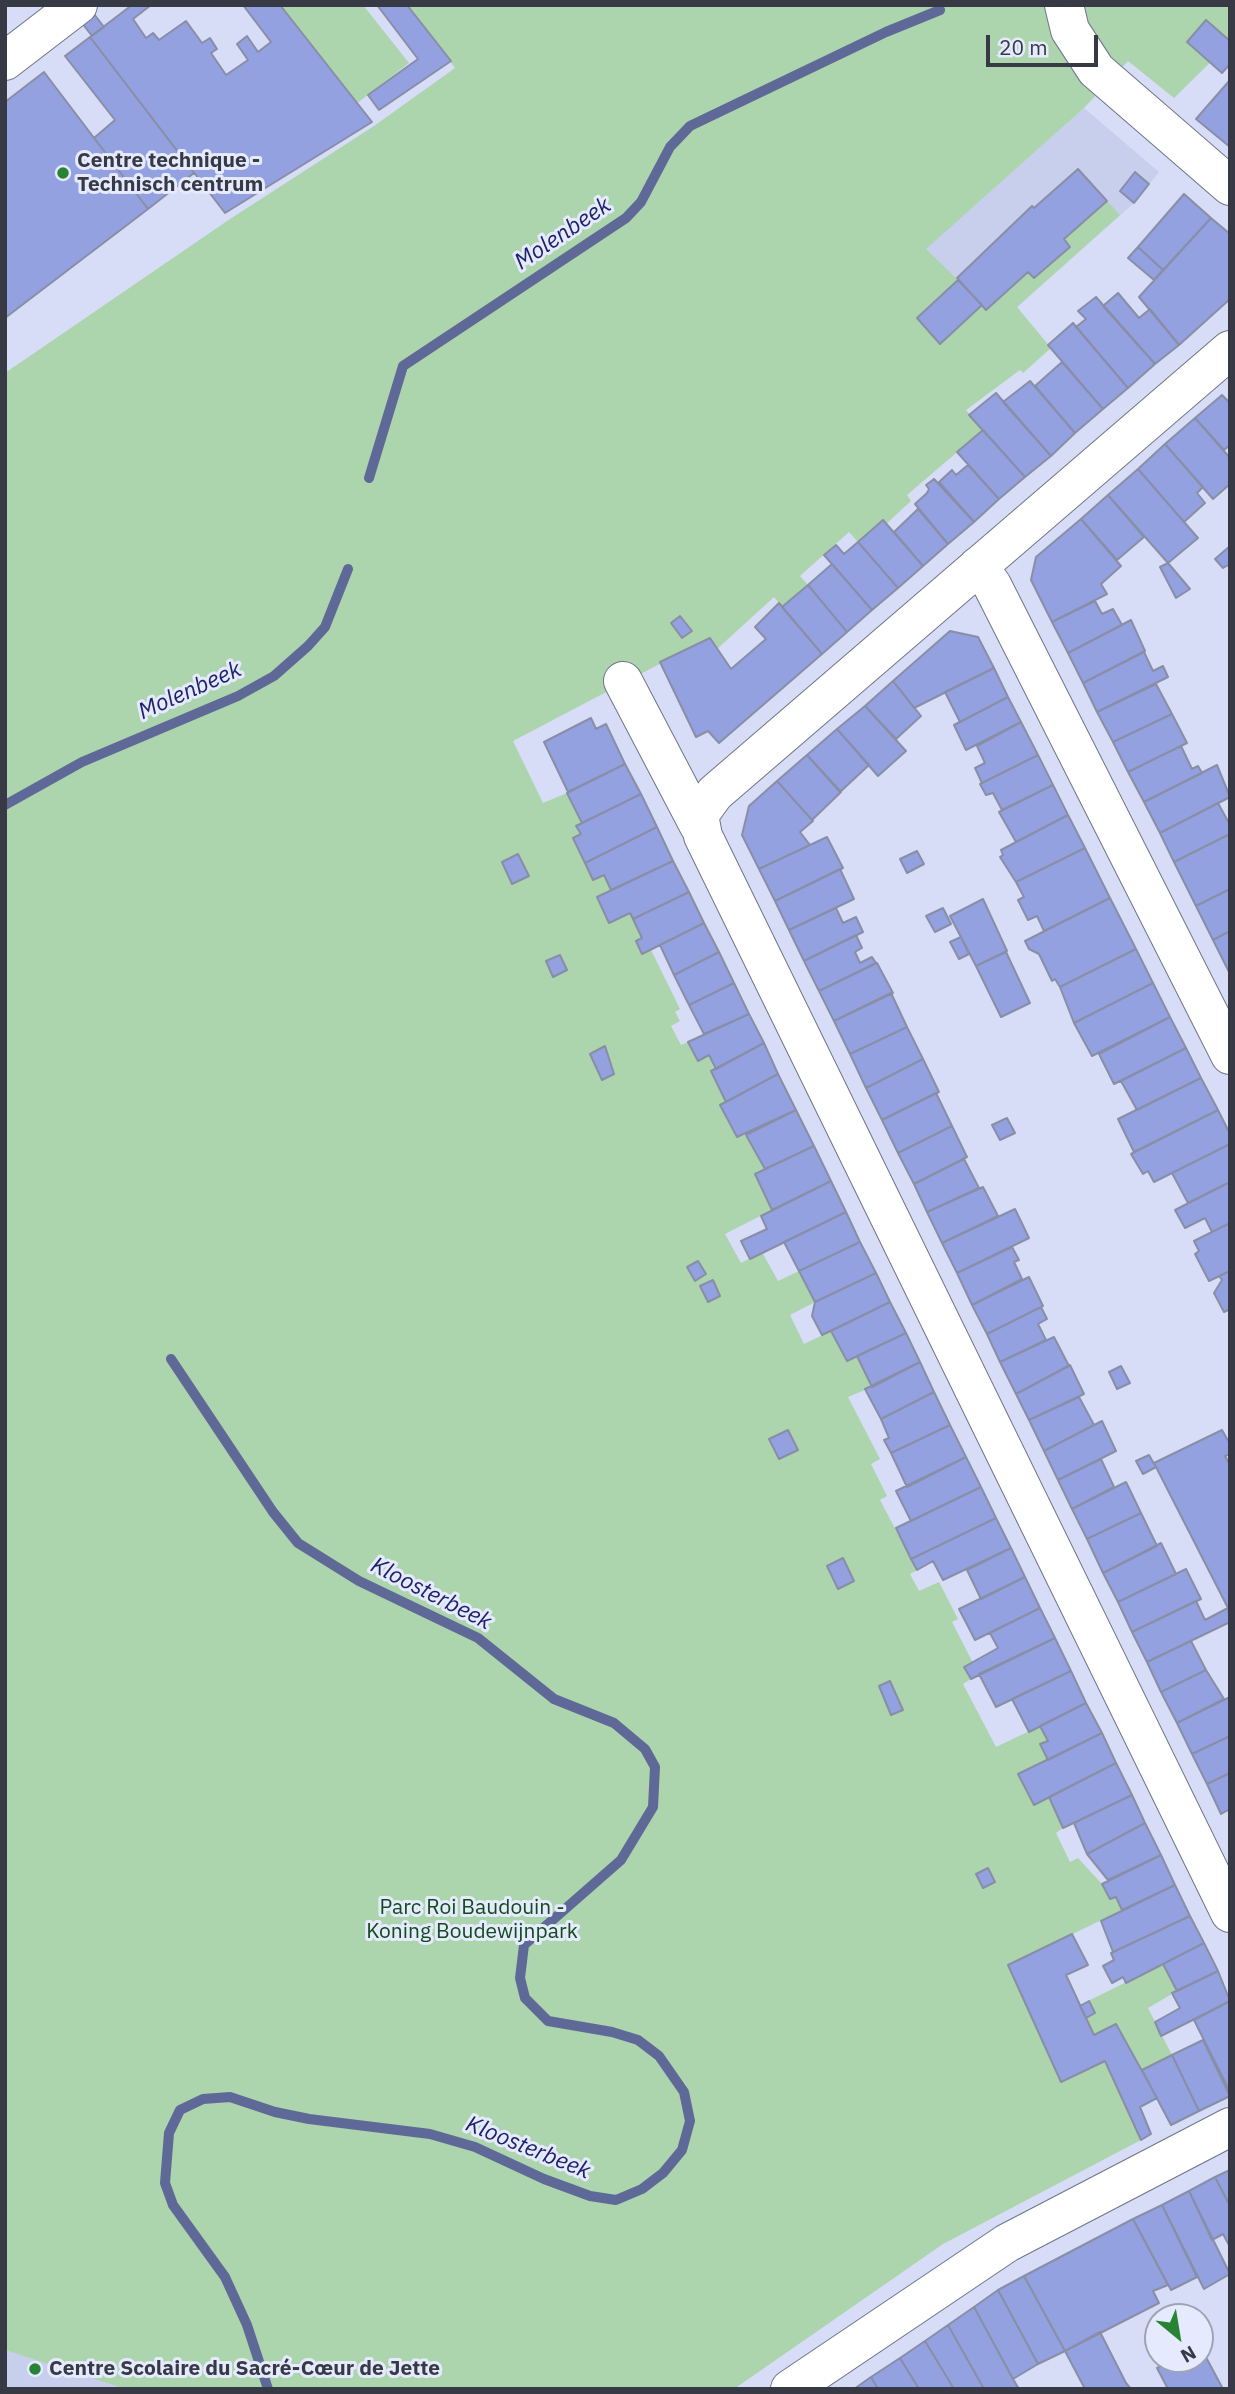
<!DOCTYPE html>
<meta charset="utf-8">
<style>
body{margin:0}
#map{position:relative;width:1235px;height:2394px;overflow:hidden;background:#d7ddf6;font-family:"IBM Plex Sans",sans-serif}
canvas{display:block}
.frame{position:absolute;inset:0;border:7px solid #373a44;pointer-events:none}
.north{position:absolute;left:1144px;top:2303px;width:70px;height:70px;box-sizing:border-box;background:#e5eafe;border:2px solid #9fa4b4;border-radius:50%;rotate:150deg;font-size:19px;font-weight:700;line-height:28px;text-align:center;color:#373a44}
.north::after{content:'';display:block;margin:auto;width:24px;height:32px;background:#288434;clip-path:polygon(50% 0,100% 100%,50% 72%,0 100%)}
.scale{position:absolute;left:986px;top:35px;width:112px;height:32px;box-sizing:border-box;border:4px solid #373a44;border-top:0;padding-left:9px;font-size:21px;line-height:24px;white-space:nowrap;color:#373a44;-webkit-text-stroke:5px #e5eafe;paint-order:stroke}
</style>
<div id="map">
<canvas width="1235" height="2394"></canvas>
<div class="frame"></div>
<div class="north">N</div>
<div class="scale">20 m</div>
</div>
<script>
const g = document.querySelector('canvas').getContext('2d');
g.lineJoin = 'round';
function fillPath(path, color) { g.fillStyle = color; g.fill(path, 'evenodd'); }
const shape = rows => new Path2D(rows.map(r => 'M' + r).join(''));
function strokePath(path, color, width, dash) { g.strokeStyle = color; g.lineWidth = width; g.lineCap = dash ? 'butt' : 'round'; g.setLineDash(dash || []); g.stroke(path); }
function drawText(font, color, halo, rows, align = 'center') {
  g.font = font + ' "IBM Plex Sans",sans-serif'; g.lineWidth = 6; g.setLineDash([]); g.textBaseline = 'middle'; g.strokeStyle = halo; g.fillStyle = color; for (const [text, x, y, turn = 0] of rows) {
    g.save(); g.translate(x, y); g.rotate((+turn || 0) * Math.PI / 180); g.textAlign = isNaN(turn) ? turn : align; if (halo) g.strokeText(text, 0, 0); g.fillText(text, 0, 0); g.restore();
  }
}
fillPath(shape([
 [1084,108,1159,172,1134,203,813,489,925,249],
 [5,2350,125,2389,5,2389]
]), '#c7cfed');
fillPath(shape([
 [280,5,363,5,409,63,356,104],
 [407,5,1230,5,1230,43,1174,98,1128,61,1084,108,926,249,958,280,917,318,940,343,982,305,1028,272,1035,278,1070,247,1064,239,1107,201,1120,215,1017,307,1051,348,1023,373,1020,370,966,410,983,430,907,495,911,501,886,524,883,520,858,542,849,532,800,576,808,585,782,607,774,597,716,650,709,638,513,741,543,803,567,793,582,823,576,826,581,834,574,838,593,880,604,875,611,890,597,898,609,922,630,913,642,938,636,941,642,954,651,950,680,1009,675,1012,680,1021,671,1026,681,1045,688,1042,698,1061,709,1055,726,1102,720,1106,736,1137,746,1135,765,1169,755,1175,772,1210,725,1234,741,1263,762,1252,778,1281,799,1271,815,1302,790,1315,804,1344,831,1331,846,1361,857,1356,872,1387,848,1397,880,1459,871,1464,887,1496,880,1500,917,1570,910,1574,919,1591,939,1582,958,1619,952,1622,973,1663,965,1667,971,1679,963,1684,996,1747,1040,1726,1048,1741,1041,1745,1048,1760,1018,1775,1034,1805,1049,1797,1063,1828,1056,1833,1070,1862,1078,1858,1102,1884,1110,1899,1116,1897,1122,1910,1009,1965,1062,2081,1105,2061,1141,2140,943,2244,734,2389,125,2389,5,2350,5,373,230,219,374,126,455,68],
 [1163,1964,1177,1991,1148,2008,1172,2055,1142,2070,1116,2024,1094,2035,1080,2005]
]), '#acd4ad');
strokePath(shape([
 [369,478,403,366,626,218,641,202,670,147,690,126,886,32,940,10],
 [5,805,82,762,238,696,274,676,308,646,325,627,348,569],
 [171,1359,273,1512,298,1543,359,1581,478,1638,554,1699,614,1723,645,1749,655,1767,653,1807,621,1860,524,1945,520,1978,525,1998,548,2021,612,2032,638,2040,659,2056,684,2092,690,2121,682,2150,663,2173,642,2189,616,2200,590,2196,544,2179,475,2147,430,2134,309,2119,275,2112,230,2097,203,2099,180,2110,169,2133,165,2183,173,2205,225,2277,247,2325,268,2389]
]), '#5f6997', 10);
const building = shape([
 [68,5,87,5,104,27,92,36,68,5],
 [132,5,151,5,133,19,146,38,153,33,159,40,186,21,202,43,210,38,217,49,211,53,226,75,248,60,237,44,247,36,258,52,271,42,243,5,280,5,372,122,225,213,90,37,132,5],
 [377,5,407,5,451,61,379,110,368,95,418,59,377,5],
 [1206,20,1230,41,1230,64,1222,73,1187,42,1206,20],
 [90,37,194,173,148,209,94,138,115,120,65,56,90,37],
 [44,72,148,209,5,318,5,102,44,72],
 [1230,80,1230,147,1196,119,1230,80],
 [1078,169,1107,201,1064,239,1070,247,1034,278,1028,272,986,310,957,278,1032,206,1034,208,1078,169],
 [1135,172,1149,184,1134,203,1120,191,1135,172],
 [1184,194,1211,218,1163,270,1138,247,1184,194],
 [1211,218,1230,234,1230,299,1179,345,1139,297,1211,218],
 [1138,247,1163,270,1154,280,1128,258,1138,247],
 [958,280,982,305,940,344,917,318,958,280],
 [1118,293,1139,318,1150,309,1179,345,1155,364,1103,306,1118,293],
 [1096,297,1155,364,1128,388,1076,327,1086,319,1078,311,1096,297],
 [1073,323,1128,388,1103,409,1048,345,1073,323],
 [1062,362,1103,409,1075,433,1035,386,1062,362],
 [1030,381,1075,433,1051,456,1003,402,1030,381],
 [996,393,1051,456,1025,477,969,415,996,393],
 [1222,395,1230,403,1230,445,1224,450,1195,418,1222,395],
 [1195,418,1230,458,1230,484,1213,499,1165,444,1195,418],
 [983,430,1025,477,999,499,957,452,983,430],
 [1165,444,1203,487,1197,493,1205,503,1184,522,1138,469,1165,444],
 [968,465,999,499,974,522,939,482,952,470,956,475,968,465],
 [1138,469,1198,538,1168,563,1108,495,1138,469],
 [934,479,974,522,948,544,915,504,927,493,929,489,926,485,934,479],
 [1108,495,1144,537,1117,560,1081,519,1108,495],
 [918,509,948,544,923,566,894,532,918,509],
 [1081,519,1121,566,1101,584,1107,594,1052,622,1031,580,1036,557,1081,519],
 [883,520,923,566,898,588,858,542,883,520],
 [858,542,898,588,872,610,824,555,836,545,844,554,858,542],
 [1230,546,1230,564,1223,568,1215,559,1230,546],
 [1168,563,1190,589,1176,598,1160,567,1168,563],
 [832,564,872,610,847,632,808,585,832,564],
 [808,585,847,632,822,654,782,607,808,585],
 [1095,601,1102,614,1113,609,1122,625,1068,653,1052,622,1095,601],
 [779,603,822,654,719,743,708,731,696,737,660,662,710,638,731,669,766,639,755,627,779,603],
 [680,616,692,631,682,638,671,623,680,616],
 [1131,620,1145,651,1083,683,1068,653,1131,620],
 [950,631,978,637,994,668,914,708,893,681,950,631],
 [1144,652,1153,671,1163,666,1168,677,1097,712,1083,683,1144,652],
 [994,668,1008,697,960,722,945,692,994,668],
 [893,681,921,716,896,739,865,706,893,681],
 [1156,684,1172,714,1113,742,1097,712,1156,684],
 [1008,697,1021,722,966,750,954,725,1008,697],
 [865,706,906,751,878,776,837,729,865,706],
 [1172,714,1187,743,1128,772,1113,742,1172,714],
 [591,718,596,729,606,724,625,764,568,792,544,742,591,718],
 [1021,722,1038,755,982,783,975,768,985,763,977,746,1021,722],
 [837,729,869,765,840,792,807,755,837,729],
 [1181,746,1192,769,1198,766,1202,773,1144,802,1128,772,1181,746],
 [807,755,841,792,812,820,777,781,807,755],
 [1038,755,1053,785,1002,810,993,793,986,795,980,784,1038,755],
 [625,764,641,794,582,823,567,793,625,764],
 [1217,765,1230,797,1160,833,1144,802,1217,765],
 [777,781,813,821,800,832,810,845,759,869,742,835,749,806,777,781],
 [1053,785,1068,815,1016,842,999,812,1053,785],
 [641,794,657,827,585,863,573,838,581,834,576,826,641,794],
 [1218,803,1230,825,1230,834,1174,862,1160,833,1218,803],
 [1068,815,1085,848,1016,882,1000,857,1003,855,1001,850,1068,815],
 [657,827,673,861,611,890,604,875,593,880,585,863,657,827],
 [1230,834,1230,889,1196,906,1174,862,1230,834],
 [827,837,843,868,775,901,759,869,827,837],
 [1085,848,1110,898,1044,931,1037,916,1028,920,1018,900,1024,897,1016,882,1085,848],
 [917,851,924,864,907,873,900,859,917,851],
 [518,854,529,876,512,884,502,862,518,854],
 [673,861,689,892,633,919,630,913,609,923,597,897,673,861],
 [840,869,854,899,789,930,775,901,840,869],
 [1230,889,1230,931,1213,940,1196,906,1230,889],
 [689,892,704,923,642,954,636,941,642,938,633,919,689,892],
 [1110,898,1136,949,1060,987,1055,979,1052,981,1039,954,1029,949,1025,941,1110,898],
 [983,899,1007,951,976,966,950,916,983,899],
 [836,908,843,923,856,917,863,932,804,961,789,930,836,908],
 [943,908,951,924,935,932,926,916,943,908],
 [704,923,719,952,674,975,660,945,704,923],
 [1230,931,1230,972,1229,972,1213,940,1230,931],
 [856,935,862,948,855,952,860,963,872,957,876,963,819,991,804,961,856,935],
 [961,937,969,954,959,959,950,942,961,937],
 [1136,949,1153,983,1074,1023,1060,987,1136,949],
 [719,952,734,983,689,1005,674,975,719,952],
 [1006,952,1030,1003,1001,1017,976,966,1006,952],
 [560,955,567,970,553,977,546,961,560,955],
 [877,963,893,993,834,1021,819,991,877,963],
 [734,983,749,1014,704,1034,689,1005,734,983],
 [1153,983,1170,1017,1092,1056,1074,1023,1153,983],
 [891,993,907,1027,850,1054,834,1021,891,993],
 [749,1014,764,1043,716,1069,709,1055,698,1061,688,1042,749,1014],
 [1170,1017,1186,1048,1114,1084,1099,1054,1170,1017],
 [907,1027,923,1059,866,1088,850,1054,907,1027],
 [764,1043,778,1074,726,1102,711,1071,764,1043],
 [605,1046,614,1074,602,1080,590,1054,605,1046],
 [1186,1048,1201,1078,1137,1110,1121,1081,1186,1048],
 [923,1059,939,1092,882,1120,866,1088,923,1059],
 [778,1074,796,1110,737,1137,720,1105,778,1074],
 [1201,1078,1218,1110,1134,1152,1118,1119,1201,1078],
 [936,1093,952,1126,898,1153,882,1120,936,1093],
 [796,1110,814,1146,765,1169,746,1135,796,1110],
 [1218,1110,1230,1134,1230,1144,1154,1182,1148,1171,1143,1174,1131,1154,1218,1110],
 [1007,1118,1015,1133,1000,1140,992,1125,1007,1118],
 [952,1126,967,1157,914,1184,898,1153,952,1126],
 [1230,1144,1230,1182,1188,1203,1172,1173,1230,1144],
 [814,1146,831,1181,772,1210,755,1174,814,1146],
 [964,1159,979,1188,927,1212,914,1184,964,1159],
 [831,1181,846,1212,750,1259,741,1241,767,1229,761,1216,831,1181],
 [1230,1182,1230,1223,1212,1232,1205,1218,1185,1228,1175,1210,1230,1182],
 [983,1187,998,1216,942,1243,927,1212,983,1187],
 [1015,1209,1029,1238,957,1273,942,1243,1015,1209],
 [846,1212,860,1242,799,1271,784,1242,846,1212],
 [1230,1223,1230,1271,1209,1281,1195,1254,1199,1251,1194,1241,1230,1223],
 [860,1242,876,1273,815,1302,799,1271,860,1242],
 [1012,1247,1019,1260,1014,1262,1022,1279,972,1305,957,1273,1012,1247],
 [698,1261,706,1274,695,1281,687,1267,698,1261],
 [1230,1271,1230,1309,1224,1312,1214,1293,1222,1280,1219,1276,1230,1271],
 [876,1273,890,1302,822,1335,812,1316,815,1302,876,1273],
 [1029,1277,1043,1306,987,1334,972,1305,1029,1277],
 [713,1280,720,1296,708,1302,700,1286,713,1280],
 [890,1302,906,1333,847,1361,831,1331,890,1302],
 [1041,1307,1047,1319,1038,1324,1046,1340,1000,1362,987,1334,1041,1307],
 [906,1333,920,1362,872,1387,857,1356,906,1333],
 [1054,1337,1069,1366,1016,1394,1000,1362,1054,1337],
 [920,1362,934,1392,881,1419,865,1389,920,1362],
 [1070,1365,1084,1394,1029,1420,1016,1394,1070,1365],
 [1121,1366,1130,1383,1117,1389,1109,1372,1121,1366],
 [934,1392,950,1425,891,1453,884,1440,889,1438,881,1419,934,1392],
 [1079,1397,1094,1425,1044,1451,1029,1420,1079,1397],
 [1102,1421,1116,1451,1058,1480,1044,1451,1102,1421],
 [950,1425,966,1457,907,1487,891,1453,950,1425],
 [788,1430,798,1450,779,1459,769,1439,788,1430],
 [1222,1430,1230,1444,1230,1454,1225,1456,1230,1465,1229,1610,1154,1463,1222,1430],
 [1149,1455,1156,1467,1143,1474,1136,1461,1149,1455],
 [966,1457,981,1487,911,1521,896,1491,966,1457],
 [1101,1459,1114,1487,1072,1509,1058,1480,1101,1459],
 [1126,1482,1141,1513,1087,1539,1072,1509,1126,1482],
 [981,1487,996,1518,911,1559,896,1528,981,1487],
 [1141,1513,1157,1546,1103,1573,1087,1539,1141,1513],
 [996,1518,1011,1548,943,1580,933,1561,917,1570,911,1559,996,1518],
 [1161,1543,1176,1574,1118,1602,1103,1573,1161,1543],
 [1011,1548,1025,1577,981,1599,967,1570,1011,1548],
 [843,1558,854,1581,838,1589,827,1566,843,1558],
 [1186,1569,1201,1599,1132,1632,1118,1602,1186,1569],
 [1025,1577,1040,1608,975,1640,959,1609,1025,1577],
 [1196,1601,1205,1620,1228,1608,1230,1622,1147,1662,1132,1632,1196,1601],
 [1040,1608,1055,1638,971,1679,964,1667,998,1648,990,1633,1040,1608],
 [1055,1638,1071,1671,996,1707,979,1674,1055,1638],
 [1191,1641,1206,1670,1161,1692,1147,1662,1191,1641],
 [1206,1670,1224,1699,1177,1723,1161,1692,1206,1670],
 [1071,1671,1086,1703,1029,1732,1012,1699,1071,1671],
 [890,1681,903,1710,891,1715,879,1686,890,1681],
 [1230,1697,1230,1736,1192,1754,1177,1723,1230,1697],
 [1086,1703,1102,1733,1048,1760,1040,1744,1048,1741,1040,1726,1086,1703],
 [1102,1733,1116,1763,1034,1805,1018,1774,1102,1733],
 [1230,1736,1230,1773,1207,1784,1192,1754,1230,1736],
 [1116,1763,1132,1795,1063,1828,1049,1797,1116,1763],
 [1230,1773,1230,1809,1221,1814,1207,1784,1230,1773],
 [1132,1795,1145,1823,1087,1854,1074,1823,1132,1795],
 [1145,1823,1161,1855,1108,1880,1087,1854,1145,1823],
 [1161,1855,1175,1885,1122,1910,1116,1897,1110,1899,1102,1884,1161,1855],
 [988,1868,995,1882,983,1888,976,1874,988,1868],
 [1175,1885,1190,1916,1113,1952,1101,1921,1175,1885],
 [1190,1916,1204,1943,1126,1983,1123,1977,1112,1983,1103,1966,1114,1960,1111,1953,1190,1916],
 [1072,1934,1088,1965,1066,1975,1094,2035,1116,2024,1157,2098,1140,2107,1151,2134,1141,2140,1105,2061,1061,2082,1008,1965,1072,1934],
 [1204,1943,1218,1971,1177,1991,1163,1964,1204,1943],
 [1218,1971,1230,2001,1161,2036,1155,2022,1180,2008,1172,1993,1218,1971],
 [1089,2001,1095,2013,1086,2018,1080,2006,1089,2001],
 [1230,2001,1230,2092,1194,2020,1230,2001],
 [1203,2040,1230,2096,1199,2111,1172,2055,1203,2040],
 [1172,2055,1199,2111,1171,2125,1142,2070,1172,2055],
 [1230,2170,1230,2206,1215,2177,1230,2170],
 [1215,2177,1230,2206,1230,2247,1223,2234,1212,2240,1189,2191,1215,2177],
 [1189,2191,1230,2274,1204,2289,1162,2205,1189,2191],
 [1162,2205,1197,2277,1171,2290,1133,2219,1162,2205],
 [1133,2219,1168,2285,1153,2291,1159,2303,1065,2351,1024,2276,1133,2219],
 [1024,2276,1065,2351,1038,2364,998,2290,1024,2276],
 [998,2290,1038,2364,1013,2379,974,2307,998,2290],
 [974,2307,1013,2379,1019,2389,984,2389,948,2325,974,2307],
 [948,2325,984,2389,954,2389,925,2341,948,2325],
 [1100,2332,1126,2383,1131,2389,1085,2389,1065,2351,1100,2332],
 [925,2341,954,2389,919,2389,900,2358,925,2341],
 [1200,2346,1223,2389,1168,2389,1157,2368,1176,2359,1200,2359,1200,2346],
 [900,2358,919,2389,878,2389,871,2377,900,2358],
 [871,2377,878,2389,854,2389,871,2377]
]);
fillPath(building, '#93a1e1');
strokePath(building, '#888ea5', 2);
const minor = shape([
 [1064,5,1070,30,1096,70,1230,186],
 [5,61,78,5],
 [1230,350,715,793,699,815,703,836,1230,1913],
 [978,566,992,585,1230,1055],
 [623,681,699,826],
 [790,2389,1007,2243,1230,2127]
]);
strokePath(minor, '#6f748a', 40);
strokePath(minor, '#fff', 38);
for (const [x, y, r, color] of [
 [63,173,7,"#288434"],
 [35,2369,7,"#288434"]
]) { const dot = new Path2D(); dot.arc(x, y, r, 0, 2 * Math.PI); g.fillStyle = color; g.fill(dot); strokePath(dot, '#e5eafe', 2.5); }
drawText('bold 21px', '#373a44', '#e5eafe', [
 ["Centre technique -",77,161],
 ["Technisch centrum",77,185],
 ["Centre Scolaire du Sacré-Cœur de Jette",49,2369]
], 'left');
drawText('21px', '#104b19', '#e5eafe', [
 ["Parc Roi Baudouin -",472,1908],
 ["Koning Boudewijnpark",472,1932]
]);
drawText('italic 23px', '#1f226b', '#e5eafe', [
 ["Molenbeek",563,234,-34],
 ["Molenbeek",190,691,-24],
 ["Kloosterbeek",431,1594,27],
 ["Kloosterbeek",528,2148,22]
]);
</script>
